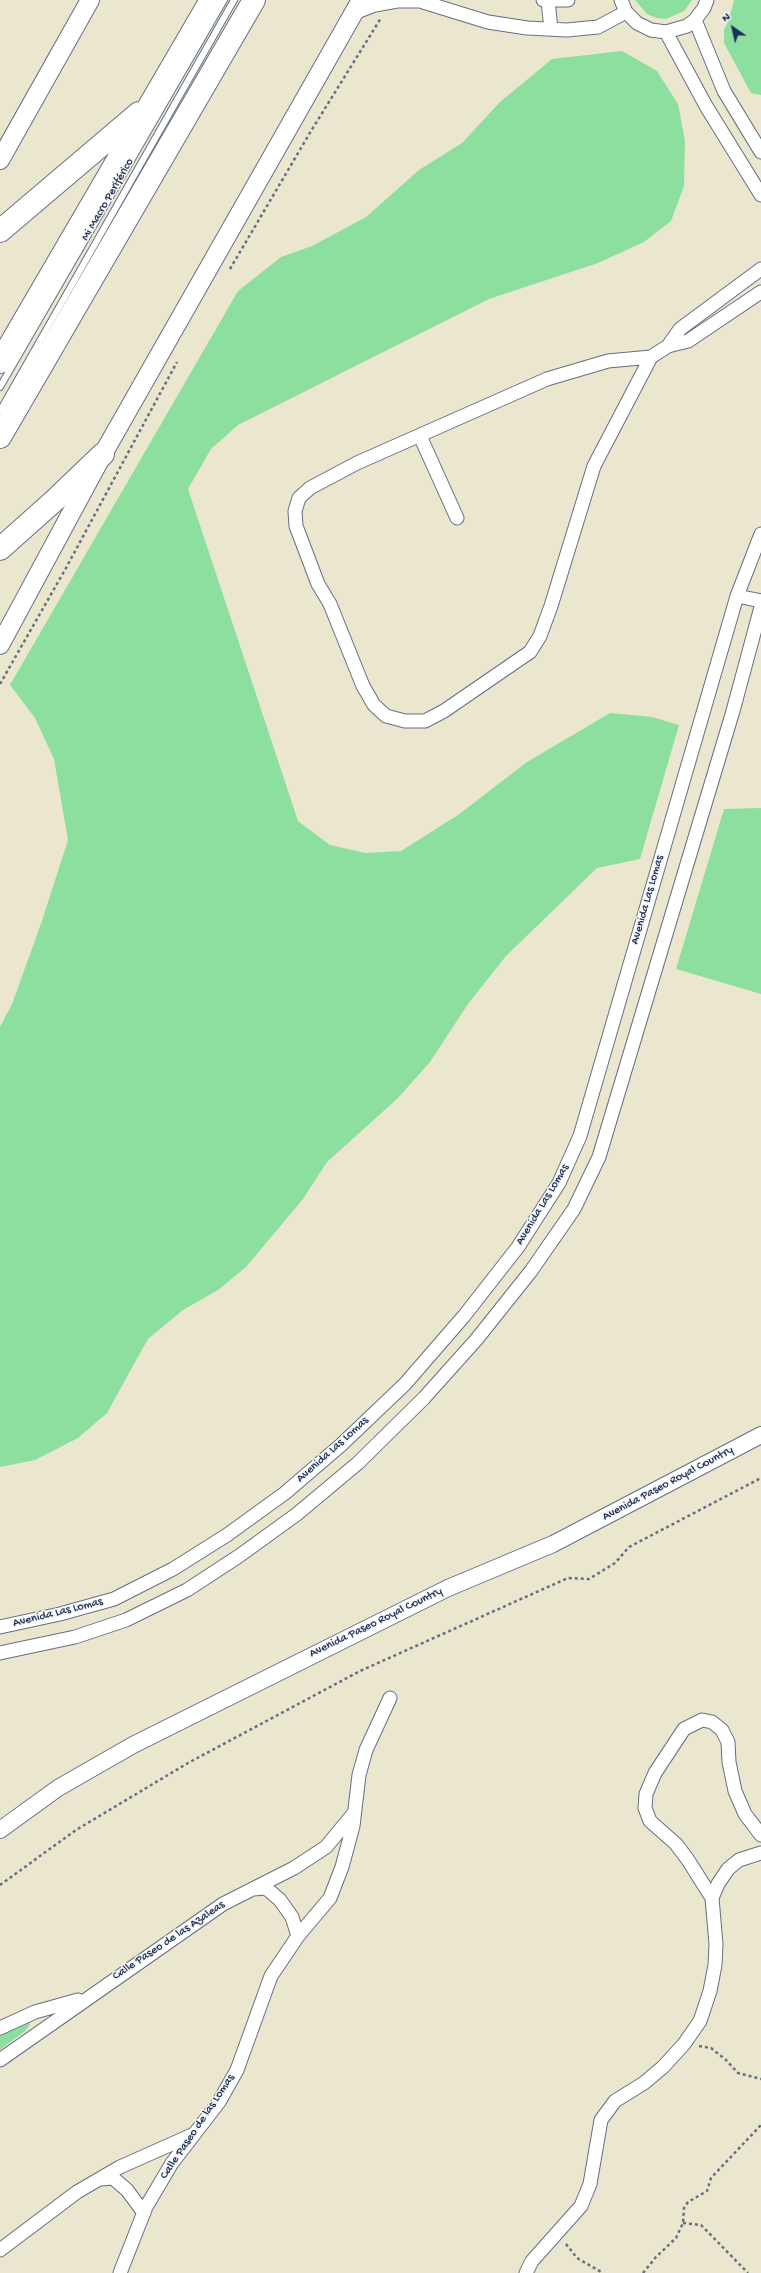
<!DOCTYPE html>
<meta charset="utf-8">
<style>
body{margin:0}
#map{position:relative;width:761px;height:2273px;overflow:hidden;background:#ebe7ce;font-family:"Gochi Hand",sans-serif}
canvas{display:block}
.north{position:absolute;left:713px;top:8px;width:40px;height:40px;-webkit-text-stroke:3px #f6f6f2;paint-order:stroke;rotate:326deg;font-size:11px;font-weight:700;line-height:16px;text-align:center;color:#1b2f5e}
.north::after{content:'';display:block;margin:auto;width:14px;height:18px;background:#1b2f5e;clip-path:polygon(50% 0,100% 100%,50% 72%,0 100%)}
</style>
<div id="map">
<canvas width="761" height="2273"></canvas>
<div class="north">N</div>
</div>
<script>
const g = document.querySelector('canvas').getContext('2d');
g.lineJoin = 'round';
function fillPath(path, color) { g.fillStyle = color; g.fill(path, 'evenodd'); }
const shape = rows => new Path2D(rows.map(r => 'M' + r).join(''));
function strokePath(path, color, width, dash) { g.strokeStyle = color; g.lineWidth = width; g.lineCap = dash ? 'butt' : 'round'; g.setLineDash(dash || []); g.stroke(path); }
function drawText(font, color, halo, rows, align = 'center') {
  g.font = font + ' "Gochi Hand",sans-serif'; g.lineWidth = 3; g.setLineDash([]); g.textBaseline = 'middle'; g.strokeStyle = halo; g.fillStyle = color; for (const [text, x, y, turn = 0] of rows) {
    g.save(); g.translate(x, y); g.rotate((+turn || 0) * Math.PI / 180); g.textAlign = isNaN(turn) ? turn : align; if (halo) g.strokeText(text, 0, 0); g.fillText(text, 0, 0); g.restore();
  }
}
fillPath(shape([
 [635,0,692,0,684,11,666,19,656,18,647,14],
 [734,0,761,0,761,95,751,93,724,43,724,30,729,19],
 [622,51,657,71,678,104,685,141,684,186,671,221,644,242,598,263,489,299,238,425,211,449,188,489,298,821,330,845,366,853,401,851,458,815,527,762,610,713,652,717,679,725,640,859,597,868,506,956,468,1004,430,1062,397,1099,327,1162,303,1199,246,1267,218,1290,183,1310,148,1339,107,1413,78,1438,35,1460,0,1467,0,1027,12,1004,42,921,68,840,54,759,35,718,10,685,238,291,281,257,312,246,366,217,419,170,462,143,500,102,552,59],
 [761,808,761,994,676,969,724,809],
 [29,2021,30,2025,25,2031,0,2050,0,2034]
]), '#8ddf9f');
const service = shape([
 [0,387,224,0],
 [0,411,234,0]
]);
const minor = shape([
 [543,0,568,0],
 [621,0,626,12,637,23,651,30,666,32,687,26,695,20,704,8,707,0],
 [548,1,551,29],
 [354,13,375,5,397,1,420,1,488,22,527,28,567,30,598,27,626,12],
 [695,20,724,91,761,152],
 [666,32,706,106,761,195],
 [668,346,680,329,761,269],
 [651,357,608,361,547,379,357,463,310,488,299,498,295,511,296,526,318,584,330,604,363,686,374,705,386,716,405,721,425,721,444,711,530,652,540,636,551,606,594,466,651,357,668,346,688,341,761,292],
 [420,436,457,518],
 [737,596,761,601],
 [0,1627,60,1614,114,1599,173,1569,227,1535,285,1493,341,1445,405,1384,464,1316,518,1247,559,1183,580,1136,737,596,761,534],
 [0,1653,75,1637,126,1620,187,1590,239,1556,297,1514,358,1463,424,1398,476,1340,531,1271,574,1209,599,1157,733,711,761,607],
 [253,1889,266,1888,280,1900,292,1917,298,1936],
 [712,1898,688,1860,676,1844,650,1821,645,1808,646,1794,655,1773,684,1729,702,1720,712,1722,722,1730,728,1742,729,1762,735,1791,745,1814,761,1835],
 [0,2028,35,2012,78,2000],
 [0,2060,223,1904,294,1868,326,1847,354,1813],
 [101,2179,113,2178,127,2190,144,2213],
 [0,2250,77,2192,120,2167,192,2135],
 [120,2273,146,2207,172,2163,219,2102,237,2070,271,1976,298,1936,330,1898,342,1867,353,1826,359,1775,366,1750,390,1698],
 [526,2273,532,2261,581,2206,590,2184,601,2120,615,2101,644,2083,663,2067,684,2044,700,2021,710,1991,715,1965,716,1944,712,1898,718,1884,728,1869,739,1860,761,1853]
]);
const tertiary = shape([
 [0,1830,58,1788,133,1745,448,1588,553,1544,761,1435]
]);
const secondary = shape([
 [0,160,90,0],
 [0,645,103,454,361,0]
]);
const motorway = shape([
 [0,231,139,113],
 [0,362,211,0],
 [0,437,254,0],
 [0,549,55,500,103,454]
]);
strokePath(service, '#646f85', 8);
strokePath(minor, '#646f85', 15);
strokePath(tertiary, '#646f85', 18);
strokePath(secondary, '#646f85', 20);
strokePath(motorway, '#646f85', 24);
strokePath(shape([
 [230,269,311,131,381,18],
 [0,684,66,568,177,362],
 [0,1885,76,1830,188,1763,360,1671,568,1578,589,1579,615,1563,629,1547,761,1478],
 [699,2046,711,2048,726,2060,738,2073,761,2079],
 [683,2223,701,2225,748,2273],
 [566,2244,577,2258,603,2273],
 [643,2273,656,2257,676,2238,683,2223,684,2208,688,2202,707,2191,711,2178,761,2125]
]), '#646f85', 2.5, [3, 3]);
strokePath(service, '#fff', 6);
strokePath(minor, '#fff', 13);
strokePath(tertiary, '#fff', 16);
strokePath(secondary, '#fff', 18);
strokePath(motorway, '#fff', 22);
drawText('12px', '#1b2f5e', '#f6f6f2', [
 ["Mi Macro Periférico",108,200,-60],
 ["Avenida Las Lomas",648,900,-74],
 ["Avenida Las Lomas",543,1205,-59],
 ["Avenida Las Lomas",333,1450,-42],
 ["Avenida Paseo Royal Country",668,1484,-28],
 ["Avenida Las Lomas",58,1613,-14],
 ["Avenida Paseo Royal Country",376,1623,-26],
 ["Calle Paseo de las Azaleas",169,1941,-34],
 ["Calle Paseo de las Lomas",198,2127,-56]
]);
</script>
